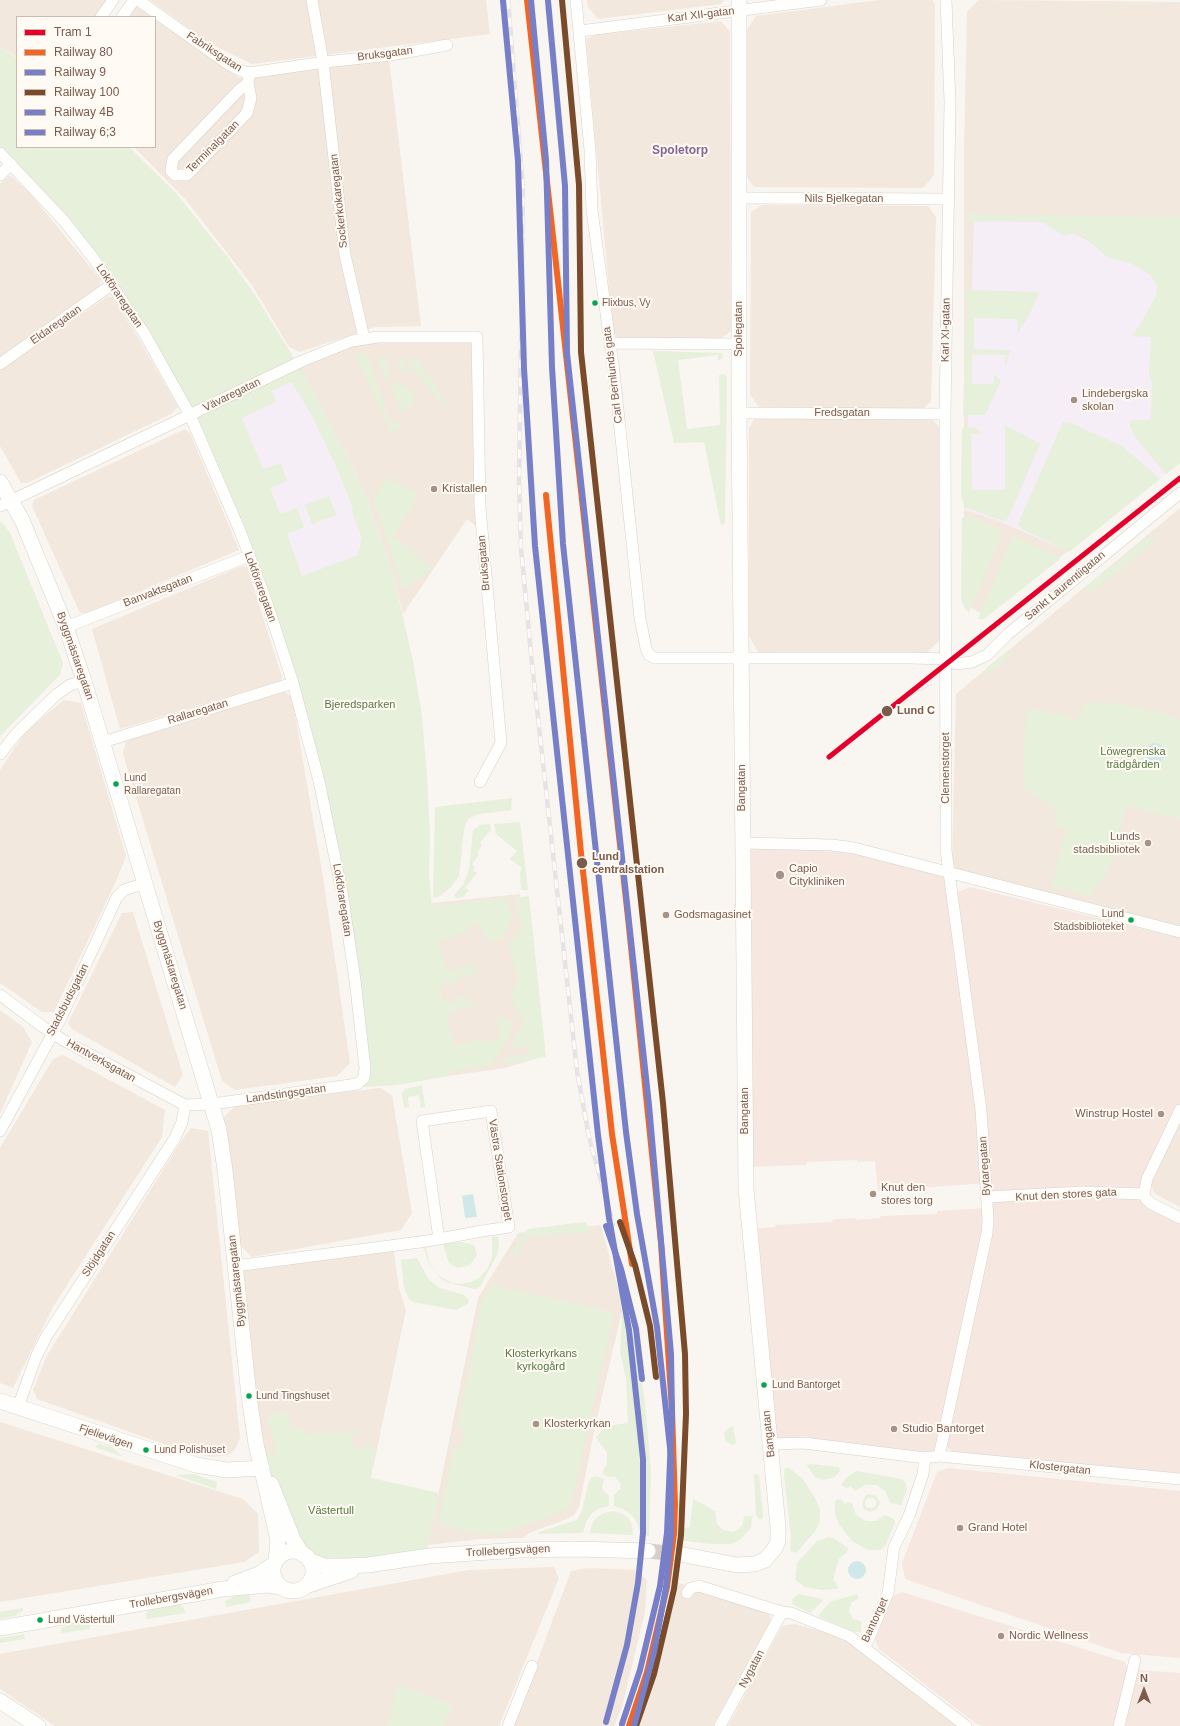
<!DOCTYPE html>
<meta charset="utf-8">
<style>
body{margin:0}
#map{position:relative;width:1180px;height:1726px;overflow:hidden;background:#f9f5f0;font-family:Helvetica,sans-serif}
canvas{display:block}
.legend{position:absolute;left:16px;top:16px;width:140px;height:132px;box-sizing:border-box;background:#fffaf3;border:1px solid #cabbb1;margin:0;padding:5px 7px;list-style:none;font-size:12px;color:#7a5c4d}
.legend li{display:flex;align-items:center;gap:8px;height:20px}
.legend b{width:20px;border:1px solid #cabbb1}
.north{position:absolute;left:1124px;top:1670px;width:40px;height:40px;-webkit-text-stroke:3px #fffaf3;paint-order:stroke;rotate:0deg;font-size:11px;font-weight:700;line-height:16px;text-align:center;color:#7a5c4d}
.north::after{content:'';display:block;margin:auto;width:14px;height:18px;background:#7a5c4d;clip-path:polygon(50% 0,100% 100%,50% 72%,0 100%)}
</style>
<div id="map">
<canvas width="1180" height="1726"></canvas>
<ul class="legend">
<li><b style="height:5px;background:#e4002b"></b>Tram 1</li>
<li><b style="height:5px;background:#f26522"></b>Railway 80</li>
<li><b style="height:5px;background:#767fc8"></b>Railway 9</li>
<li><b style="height:5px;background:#7a4b2a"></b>Railway 100</li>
<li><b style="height:5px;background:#767fc8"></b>Railway 4B</li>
<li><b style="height:5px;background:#767fc8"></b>Railway 6;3</li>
</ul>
<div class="north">N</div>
</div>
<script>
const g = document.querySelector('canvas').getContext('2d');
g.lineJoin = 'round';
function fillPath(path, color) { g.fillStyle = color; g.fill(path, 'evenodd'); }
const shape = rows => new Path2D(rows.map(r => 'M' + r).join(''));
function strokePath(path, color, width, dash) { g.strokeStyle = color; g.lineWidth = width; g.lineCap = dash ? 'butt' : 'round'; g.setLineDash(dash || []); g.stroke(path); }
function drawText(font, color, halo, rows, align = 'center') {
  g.font = font + ' Helvetica,sans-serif'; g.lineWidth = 4; g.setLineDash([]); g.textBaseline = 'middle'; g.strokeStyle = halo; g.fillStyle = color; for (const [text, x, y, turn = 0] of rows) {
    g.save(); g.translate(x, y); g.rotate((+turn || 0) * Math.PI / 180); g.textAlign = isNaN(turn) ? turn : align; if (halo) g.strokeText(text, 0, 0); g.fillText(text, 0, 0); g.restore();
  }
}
fillPath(shape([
 [0,0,107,0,96,17,17,17,17,57,0,47],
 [127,0,151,17,115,17],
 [150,0,486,0,490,34,252,64,209,43],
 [587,0,724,0,721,4,598,19,588,7],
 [879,0,932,0,935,5,934,175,923,188,754,187,746,176,744,34,756,16],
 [979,0,1180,2,1180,462,986,616,964,604,964,150,967,11],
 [155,20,239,78,389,59,421,326,375,327,300,352,289,347,252,285,186,200,134,147,155,147],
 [721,21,730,32,731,331,721,338,620,340,613,332,586,39,595,35],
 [8,176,11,176,32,196,100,279,100,287,0,358,0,184],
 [762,205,928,206,936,217,931,401,923,409,759,407,750,395,751,212],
 [108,296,112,297,139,339,178,407,171,414,27,483,21,483,0,446,0,371],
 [477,337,482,531,467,519,403,614,394,578,367,500,347,455,297,364,352,341],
 [755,418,932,419,939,427,940,640,925,654,758,652,749,636,749,428],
 [185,429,190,433,239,550,87,613,80,613,32,506,34,500],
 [1180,508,1180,927,961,872,952,864,956,694],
 [242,566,247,567,282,677,280,681,120,729,92,629],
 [284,692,292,697,323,877,350,1063,337,1076,235,1090,222,1081,123,754,126,741],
 [64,700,81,703,126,856,117,879,54,1012,42,1012,0,983,0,770,26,731],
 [520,894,535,1059,505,1068,449,1076,432,916,432,903],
 [133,912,183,1075,175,1087,72,1029,68,1023,122,913],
 [0,1010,23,1027,32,1042,0,1114],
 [63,1055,165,1110,162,1137,53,1307,13,1388,0,1383,0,1148,53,1059],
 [380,1088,392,1095,412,1213,401,1230,252,1257,238,1243,223,1118,236,1105],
 [1180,1123,1180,1207,1155,1194,1151,1184],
 [191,1128,208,1131,240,1438,235,1450,228,1455,213,1457,189,1453,37,1399,33,1390,46,1357,178,1146],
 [601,1225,620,1296,622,1311,595,1427,579,1507,574,1515,567,1519,529,1533,523,1538,481,1539,428,1545,478,1298,518,1233],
 [393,1245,399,1288,406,1310,373,1468,258,1455,235,1266],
 [0,1422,243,1499,258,1514,259,1552,244,1562,0,1602],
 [554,1567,559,1578,499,1726,55,1726,0,1689,0,1654,469,1570],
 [588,1568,638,1570,647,1581,645,1612,622,1707,614,1726,513,1726,571,1571],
 [679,1583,749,1606,769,1614,772,1623,713,1726,637,1726,653,1683],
 [795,1624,845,1638,960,1726,728,1726,782,1626]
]), '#f2e8de');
fillPath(shape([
 [743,843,832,845,949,873,987,1183,878,1191,875,1161,857,1162,857,1160,807,1162,806,1165,746,1167],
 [970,887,1180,938,1180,1111,1145,1187,1155,1200,1180,1215,1180,1476,955,1454,945,1445,992,1222,956,893],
 [988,1208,939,1456,777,1443,748,1229,775,1227,775,1225,832,1222,833,1219,855,1218,856,1220,880,1218,881,1216,937,1214,937,1211],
 [948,1468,1180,1491,1180,1658,1121,1653,905,1579,902,1563,937,1472],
 [902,1592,1125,1662,1129,1670,1116,1726,983,1726,975,1723,879,1649,875,1640,891,1597],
 [1139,1670,1180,1673,1180,1726,1123,1726,1135,1673]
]), '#f6e8e1');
fillPath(shape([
 [974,221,1046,222,1173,278,1160,332,1180,463,1069,552,999,521,965,510],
 [291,382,311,414,333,460,369,548,324,655,218,416]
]), '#f6eef6');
fillPath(shape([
 [0,47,17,58,17,147,129,147,175,192,230,260,255,295,304,374,347,455,367,500,394,578,413,661,422,716,427,776,430,836,429,873,432,906,506,898,513,919,501,939,491,941,485,936,481,923,467,927,468,932,438,940,447,972,476,964,477,969,470,979,462,973,455,984,446,981,440,991,441,997,453,1005,457,996,473,1002,474,1006,446,1014,454,1046,484,1039,485,1043,500,1039,497,1018,501,1017,512,1023,512,1029,492,1065,449,1072,449,1076,397,1085,363,1087,359,1083,362,1081,355,980,293,683,215,471,111,285,0,153],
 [291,382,311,414,333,460,353,508,351,509,362,538,358,555,302,576,287,534,304,527,303,524,297,508,280,514,270,488,287,481,281,463,263,469,242,418,276,402,272,391],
 [967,214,1180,217,1180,463,1166,474,1134,436,1130,426,1130,420,1151,420,1152,382,1149,375,1151,337,1132,336,1141,323,1156,296,1157,285,1150,275,1133,264,1107,257,1079,232,1064,236,1039,220,967,222],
 [967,290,1040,292,1028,317,1018,332,1017,319,974,318,974,349,1011,350,1005,366,1005,355,972,355,972,384,994,384,994,374,1001,381,985,415,963,415],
 [653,351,722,353,723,357,718,361,718,355,678,360,687,429,720,425,719,375,724,374,727,377,725,523,721,525,704,442,674,443],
 [367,352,388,417,394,423,401,424,402,426,391,433,355,355],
 [377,358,387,358,387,369,390,377,385,381],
 [417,359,420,361,445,401,447,410,407,361,403,364,411,376,398,368,398,364,401,360],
 [396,382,413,391,415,395,413,404,402,412,391,386],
 [1063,422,1071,423,1122,446,1160,479,1069,552,1022,529,1018,524],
 [1005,425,1040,444,1008,518,1004,521,964,507,961,493,962,429,966,427,976,428,982,434,971,434,972,490,1005,490],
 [387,477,420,495,393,536,432,568,428,573,406,588,401,586,391,551,373,499],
 [329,496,336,515,312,524,305,505],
 [968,517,998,529,1001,536,969,612,965,609,961,599,962,518],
 [0,522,4,524,10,533,63,663,60,675,0,736],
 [1150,535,1155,542,1090,594,1085,587],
 [1013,536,1058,556,1060,559,984,619,978,619],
 [1008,651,1012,656,988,675,987,667],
 [1098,702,1110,705,1111,702,1167,714,1180,722,1180,819,1126,806,1111,866,1091,896,1052,886,1066,828,1054,825,1057,810,1024,788,1024,736,1028,708,1078,719,1083,704],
 [512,798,511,810,479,814,468,819,464,829,459,876,451,887,440,896,433,898,435,807],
 [520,822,528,890,521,890,520,871,522,868,510,859,517,851,496,834,494,824],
 [490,824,491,830,480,843,482,845,477,853,479,855,472,864,475,868,473,870,477,873,465,888,469,890,463,897,456,898,454,895,463,885,469,870,473,830,480,825],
 [529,896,546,1057,502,1064,505,1058,530,1054,529,1046,511,1048,514,1039,520,1028,524,1026,520,1011,516,1012,511,995,518,981,508,940,511,941,523,926,521,922,515,898],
 [422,1085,425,1107,421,1108,419,1095,408,1097,409,1107,404,1108,402,1094,405,1089],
 [585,1222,592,1231,530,1236,520,1247,517,1257,513,1257,511,1254,519,1237,528,1229],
 [498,1236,499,1246,497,1255,480,1287,475,1289,448,1283,441,1279,428,1262,424,1247,426,1246,429,1262,438,1275,452,1283,462,1284,471,1282,479,1278,488,1268,492,1257,492,1237],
 [460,1242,474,1245,477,1255,470,1265,458,1268,449,1263,443,1244],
 [417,1258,429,1280,440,1288,464,1295,469,1300,469,1303,456,1310,413,1302,409,1299,404,1288,401,1260],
 [494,1282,495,1286,614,1312,570,1508,500,1534,494,1532,489,1535,443,1526,439,1520,454,1447,460,1447,463,1444,464,1435,463,1428,458,1426,482,1300],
 [622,1311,636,1344,645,1402,651,1474,649,1536,640,1535,638,1525,632,1515,623,1509,614,1506,614,1495,620,1489,621,1484,615,1477,608,1477,602,1473,607,1463,607,1453,596,1437,606,1426,628,1423,626,1378,620,1352],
 [289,1412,291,1429,304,1428,305,1435,334,1432,335,1434,358,1430,359,1434,353,1435,354,1448,375,1446,371,1478,439,1493,428,1545,429,1556,368,1565,312,1570,312,1566,296,1552,290,1552,258,1455,276,1454,267,1415],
 [733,1426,736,1443,733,1445,726,1442,724,1434,726,1430],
 [99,1444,112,1447,123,1457,95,1447],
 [811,1464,839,1467,840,1471,835,1477,823,1480,815,1477,807,1466,807,1465],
 [785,1468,789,1468,803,1479,815,1498,820,1509,820,1520,816,1530,796,1553,791,1551,790,1548,791,1536,784,1475],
 [857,1471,901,1479,905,1482,907,1489,901,1505,890,1503,885,1491,877,1485,865,1485,855,1491,851,1486,847,1488,841,1485,847,1477],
 [193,1474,217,1482,216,1489,176,1475],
 [754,1474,759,1475,763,1514,762,1519,759,1519,756,1515],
 [596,1476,604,1479,602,1487,604,1492,609,1495,609,1506,598,1509,592,1513,586,1522,583,1533,537,1534,539,1532,577,1520,582,1511,588,1484,591,1478],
 [869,1494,876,1496,880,1503,877,1509,870,1512,864,1509,862,1503,865,1496],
 [869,1498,873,1498,876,1501,876,1505,873,1508,867,1508,865,1505,865,1501],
 [693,1499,715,1511,717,1524,723,1530,733,1532,738,1530,743,1524,744,1516,752,1516,751,1528,740,1540,731,1544,710,1544,679,1540,681,1529,690,1527],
 [838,1499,842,1500,844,1504,848,1502,852,1503,856,1515,866,1521,876,1521,885,1515,894,1519,895,1523,885,1546,880,1550,868,1550,852,1541,839,1524,835,1514,835,1501],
 [613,1511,621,1513,628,1518,632,1525,633,1535,590,1533,592,1524,597,1517,604,1513],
 [829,1537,835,1539,848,1548,847,1552,839,1559,833,1579,838,1587,837,1589,822,1590,805,1587,795,1580,797,1563,817,1541],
 [249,1593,251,1602,226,1607,225,1601,238,1594],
 [799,1594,822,1599,823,1601,810,1613,792,1604,793,1598],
 [857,1594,859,1598,851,1603,849,1611,853,1619,861,1621,861,1632,855,1632,818,1616,830,1602],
 [179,1605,184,1608,185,1613,147,1619,146,1614,150,1609],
 [23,1608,23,1611,14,1616,0,1619,0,1612],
 [85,1621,90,1624,90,1629,62,1633,61,1628,76,1622],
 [24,1634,25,1639,0,1643,0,1638],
 [397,1684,453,1705,443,1726,388,1726]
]), '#e7f0db');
fillPath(shape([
 '1145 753a10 10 0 1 1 20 0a10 10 0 1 1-20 0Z',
 [473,1194,477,1217,465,1218,462,1196],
 '848 1570a9 9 0 1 1 18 0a9 9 0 1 1-18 0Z'
]), '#d0e8ea');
strokePath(shape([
 [648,1551,679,1554]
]), '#d9cfc7', 15, [15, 8]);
const street = shape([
 [138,0,228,64,239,70,249,73,325,62,391,55,447,45],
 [312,0,323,62,345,255,364,338],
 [576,0,590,150,592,210,614,372,640,618,646,648,649,655,655,658,911,658,947,659,956,664,972,662,987,655,1008,634,1180,493],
 [101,17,113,0],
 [122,17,134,0],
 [580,31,821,0],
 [248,83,251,98,247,113,187,175,175,175,171,171,173,159,239,90,248,83,249,73],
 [0,153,64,221,94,259,144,333,190,415,240,531,266,600,293,683,319,781,342,892,355,980,365,1068,364,1078,357,1084,343,1086,212,1104,185,1105,63,1040,43,1027,0,995],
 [0,175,11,164],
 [738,198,949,199],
 [610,343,739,344],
 [0,364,111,285],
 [739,413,945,414],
 [0,506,302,361,352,341,378,337,477,337,480,507,501,743,480,782],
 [66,627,249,556],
 [103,742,293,683],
 [0,754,16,734,56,695,70,685,84,681],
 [743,843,832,845,854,848,1180,932],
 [1180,1110,1147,1179,1144,1194,1146,1199,1152,1204,1180,1218],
 [0,1131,60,1020,117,897,124,890,146,883],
 [988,1197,1083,1192,1144,1194],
 [235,1266,420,1242,439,1239,482,1231,509,1227,491,1111,422,1121,439,1239],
 [18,1407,36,1357,46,1337,175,1138,182,1122,185,1105],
 [770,1444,804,1443,925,1458,939,1456,1180,1479],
 [939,1456,987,1233,988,1219,981,1110,946,850,945,414,950,102,946,0],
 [687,1593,691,1588,699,1586,782,1612,791,1613,849,1636,966,1726],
 [865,1647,888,1593,894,1547,909,1516,923,1474,925,1458],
 [508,1726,532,1666],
 [720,1726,782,1612],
 [1119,1726,1135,1660]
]);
const secondary = shape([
 [0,482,22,520,66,627,84,681,219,1130,225,1170,249,1396,256,1444,278,1540,276,1561],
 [0,1401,196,1465,227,1470,262,1468],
 [271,1484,293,1539,302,1554],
 '273 1571a20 20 0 1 1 40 0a20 20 0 1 1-40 0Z',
 [679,1554,737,1565,755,1564,765,1560,775,1548,778,1541,778,1527,746,1189,739,413,739,0],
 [309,1560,324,1566,347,1566,368,1565,429,1556,520,1550,575,1549,648,1551],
 [235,1583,259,1574,274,1564],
 [306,1586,351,1571],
 [0,1628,223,1589,268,1585,283,1588],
 [0,1701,38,1726]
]);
strokePath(street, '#d7d1cb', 12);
strokePath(secondary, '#d9d2cb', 16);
strokePath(street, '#fefefd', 11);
strokePath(secondary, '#fefefd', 15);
strokePath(shape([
 [897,703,932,684]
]), '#e6e3e7', 1);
const rail = shape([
 [508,0,523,188,519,482,521,548,531,654,577,1071,589,1137,613,1224]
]);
strokePath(rail, '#e6e3e7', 4.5);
strokePath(rail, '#fffaf3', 3, [9]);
strokePath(shape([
 [527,0,629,927,661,1243,672,1410,675,1505,674,1534,667,1587,647,1672,629,1726],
 [546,495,581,853,612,1134,632,1264]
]), '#f26522', 6);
strokePath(shape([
 [548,1,565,186,567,353,649,1105,671,1354,672,1414,667,1533,660,1586,640,1670,622,1724],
 [606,1226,621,1269,636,1329,642,1379]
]), '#767fc8', 6);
strokePath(shape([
 [562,0,579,185,581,352,663,1103,685,1354,686,1414,681,1535,674,1589,654,1674,636,1726],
 [620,1222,635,1265,650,1326,656,1377]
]), '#7a4b2a', 6);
strokePath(shape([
 [503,1,518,161,524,368,535,546,598,1135,609,1218,629,1330,643,1459,643,1533,638,1583,627,1645,606,1722]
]), '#767fc8', 6);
strokePath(shape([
 [531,0,546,160,552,367,563,544,626,1132,637,1214,657,1327,671,1457,671,1534,666,1587,654,1652,634,1726]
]), '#767fc8', 6);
strokePath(shape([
 [829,757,1180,478]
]), '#e4002b', 5);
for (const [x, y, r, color] of [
 [595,303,3.5,"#00a651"],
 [1074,400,4,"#a69286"],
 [434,489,4,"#a69286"],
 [887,711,6,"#7a5c4d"],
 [116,784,3.5,"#00a651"],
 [1148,843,4,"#a69286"],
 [582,863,6,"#7a5c4d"],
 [780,875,5,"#a69286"],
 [666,915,4,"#a69286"],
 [1131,920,3.5,"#00a651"],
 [1161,1114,4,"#a69286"],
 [873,1194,4,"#a69286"],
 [764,1385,3.5,"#00a651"],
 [249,1396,3.5,"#00a651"],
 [536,1424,4,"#a69286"],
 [894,1429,4,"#a69286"],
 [146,1450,3.5,"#00a651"],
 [960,1528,4,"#a69286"],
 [40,1620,3.5,"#00a651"],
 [1001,1636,4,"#a69286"]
]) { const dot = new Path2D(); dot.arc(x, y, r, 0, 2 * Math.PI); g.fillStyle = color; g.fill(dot); strokePath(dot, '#fffaf3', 1.5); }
drawText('10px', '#7a5c4d', '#fffaf3', [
 ["Flixbus, Vy",602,303],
 ["Lund",124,778],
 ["Rallaregatan",124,791],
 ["Lund",1124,914,"right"],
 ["Stadsbiblioteket",1124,927,"right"],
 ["Lund Bantorget",772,1385],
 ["Lund Tingshuset",256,1396],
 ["Lund Polishuset",154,1450],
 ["Lund Västertull",48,1620]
], 'left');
drawText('11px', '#7a5c4d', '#fffaf3', [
 ["Karl XII-gatan",701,15,-7],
 ["Fabriksgatan",214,52,33],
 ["Bruksgatan",385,54,-7],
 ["Terminalgatan",213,147,-45],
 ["Nils Bjelkegatan",844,199],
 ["Sockerkokaregatan",339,201,-96],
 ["Lokföraregatan",119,296,56],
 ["Eldaregatan",56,325,-35],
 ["Spolegatan",739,329,-90],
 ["Karl XI-gatan",946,330,-89],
 ["Carl Bernlunds gata",613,375,-97],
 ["Vävaregatan",232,395,-26],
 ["Fredsgatan",842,413],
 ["Bruksgatan",484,563,-95],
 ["Sankt Laurentiigatan",1065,586,-40],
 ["Lokföraregatan",260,587,70],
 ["Banvaktsgatan",158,591,-21],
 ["Byggmästaregatan",75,656,71],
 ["Rallaregatan",198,712,-17],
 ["Clemenstorget",946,768,-90],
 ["Bangatan",742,788,-90],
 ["Lokföraregatan",342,900,81],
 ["Byggmästaregatan",170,965,73],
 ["Stadsbudsgatan",68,1000,-63],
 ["Hantverksgatan",101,1061,29],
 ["Landstingsgatan",286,1094,-8],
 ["Bangatan",745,1111,-90],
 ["Bytaregatan",985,1166,-94],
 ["Västra Stationstorget",500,1170,81],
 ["Knut den stores gata",1066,1195,-3],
 ["Slöjdgatan",99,1254,-57],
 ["Byggmästaregatan",237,1281,-96],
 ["Bangatan",769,1434,-96],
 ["Fjelievägen",106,1437,19],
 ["Klostergatan",1060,1468,6],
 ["Trollebergsvägen",508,1551,-3],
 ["Trollebergsvägen",171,1598,-10],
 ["Bantorget",875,1620,-65],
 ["Nygatan",752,1669,-62]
]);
drawText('11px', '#7a5c4d', '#fffaf3', [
 ["Lindebergska",1082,394],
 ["skolan",1082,407],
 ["Kristallen",442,489],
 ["Lunds",1140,837,"right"],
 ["stadsbibliotek",1140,850,"right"],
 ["Capio",789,869],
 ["Citykliniken",789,882],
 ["Godsmagasinet",674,915],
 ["Winstrup Hostel",1153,1114,"right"],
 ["Knut den",881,1188],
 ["stores torg",881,1201],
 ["Klosterkyrkan",544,1424],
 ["Studio Bantorget",902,1429],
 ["Grand Hotel",968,1528],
 ["Nordic Wellness",1009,1636]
], 'left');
drawText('11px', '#537a41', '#fffaf3', [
 ["Bjeredsparken",360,705],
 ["Löwegrenska",1133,752],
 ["trädgården",1133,765],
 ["Klosterkyrkans",541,1354],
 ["kyrkogård",541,1367],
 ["Västertull",331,1511]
]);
drawText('bold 11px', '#7a5c4d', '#fffaf3', [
 ["Lund C",897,711],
 ["Lund",592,857],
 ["centralstation",592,870]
], 'left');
drawText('bold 12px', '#846695', '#fffaf3', [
 ["Spoletorp",680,151]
]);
</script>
